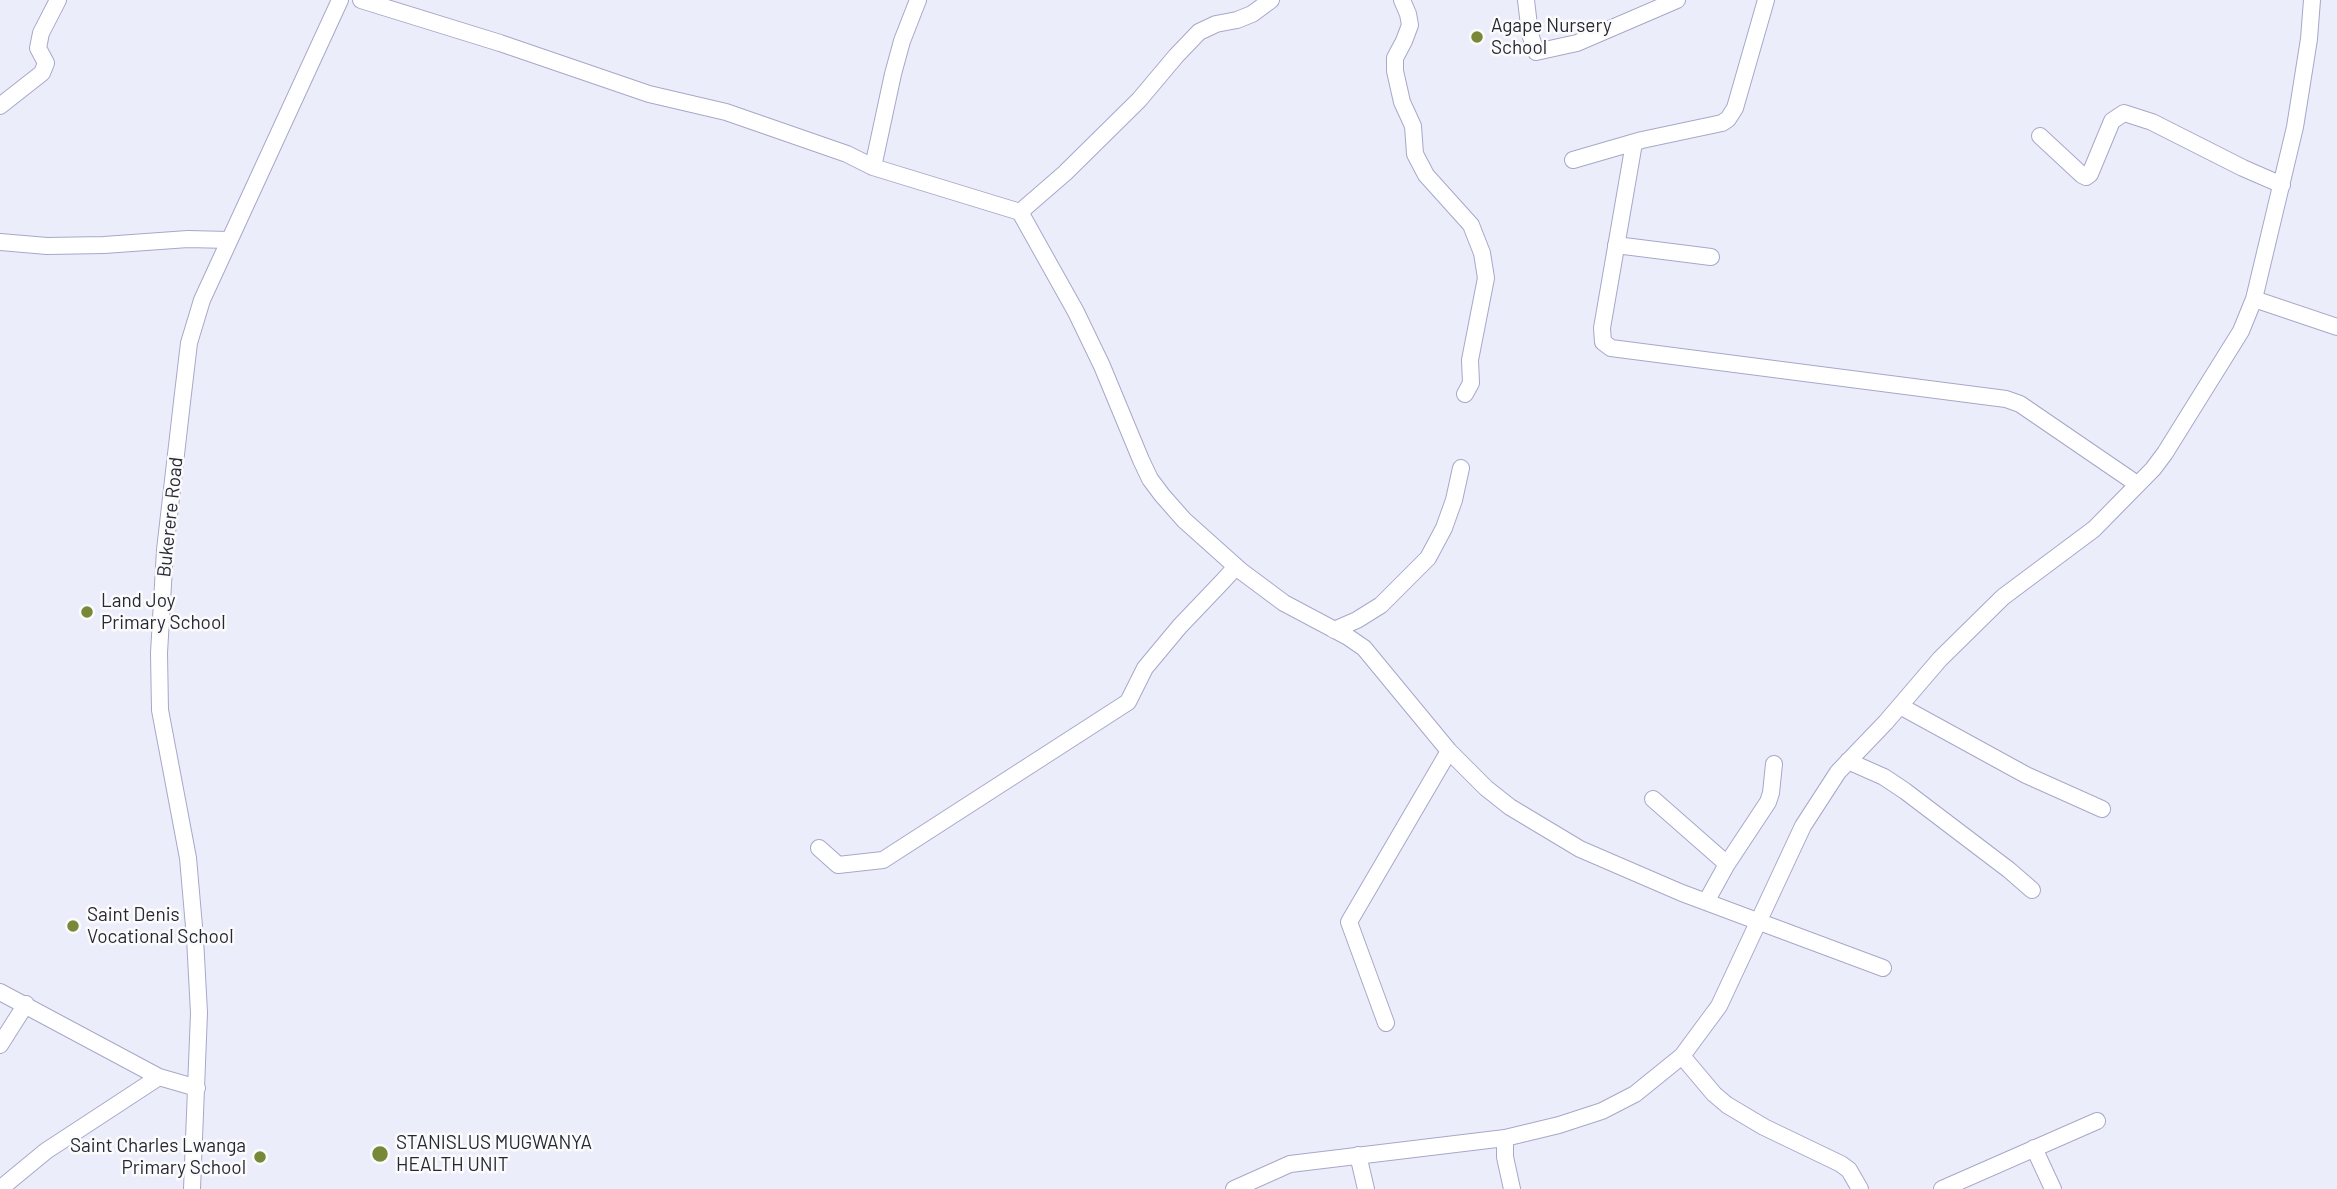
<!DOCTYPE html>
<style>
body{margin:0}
canvas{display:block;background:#ecedfb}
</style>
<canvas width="2337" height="1189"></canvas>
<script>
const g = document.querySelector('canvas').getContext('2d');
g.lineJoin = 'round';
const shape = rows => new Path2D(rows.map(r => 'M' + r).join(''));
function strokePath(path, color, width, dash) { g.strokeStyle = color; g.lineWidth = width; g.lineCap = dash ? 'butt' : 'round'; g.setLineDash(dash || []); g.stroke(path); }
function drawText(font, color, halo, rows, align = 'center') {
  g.font = font + ' Barlow,sans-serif'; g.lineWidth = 5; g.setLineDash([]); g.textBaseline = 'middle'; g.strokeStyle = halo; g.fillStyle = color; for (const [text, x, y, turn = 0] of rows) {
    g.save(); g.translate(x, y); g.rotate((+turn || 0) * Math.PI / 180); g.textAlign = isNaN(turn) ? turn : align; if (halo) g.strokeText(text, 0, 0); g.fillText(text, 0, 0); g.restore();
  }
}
const minor = shape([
 [361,0,500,43,649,94,726,112,847,154,873,167,1020,212,1065,173,1139,100,1176,56,1199,32,1216,24,1237,20,1252,14,1271,0],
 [1402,0,1408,14,1410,25,1404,41,1395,58,1395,71,1402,102,1413,126,1415,154,1426,175,1471,225,1482,253,1486,278,1470,360,1471,383,1465,394],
 [1526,0,1530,34,1536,52,1577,43,1677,0],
 [0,106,42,73,46,63,38,48,41,33,58,0],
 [2040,136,2082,175,2086,177,2090,174,2112,121,2124,113,2152,122,2243,168,2282,185],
 [1634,143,1602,328,1603,342,1611,348,2006,399,2020,404,2137,484],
 [1573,160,1642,140,1722,123,1728,119,1735,108,1766,0],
 [873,167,893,74,902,41,918,0],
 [1020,212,1076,312,1102,366,1141,460,1150,479,1162,495,1184,520,1241,571,1284,603,1348,637,1364,648,1449,751,1486,788,1510,807,1580,849,1682,893,1883,968],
 [0,242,47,246,104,245,188,239,229,240],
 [1616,245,1711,257],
 [2254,299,2337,327],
 [1334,630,1357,620,1381,605,1428,558,1444,528,1454,500,1461,468],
 [1900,706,2026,775,2102,809],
 [1848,761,1884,777,1905,791,2009,870,2032,890],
 [1653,799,1727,864,1706,902],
 [819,848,838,865,883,860,1128,702,1145,668,1180,626,1222,582,1233,570,1233,564],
 [1727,864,1768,802,1771,793,1774,764],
 [0,992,159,1077,197,1088],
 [1386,1023,1349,922,1449,751],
 [0,1045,26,1004],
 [1682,1056,1714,1094,1727,1105,1764,1127,1841,1164,1849,1170,1860,1189],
 [1505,1138,1505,1157,1512,1189],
 [2034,1148,2053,1189],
 [1358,1155,1366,1189],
 [0,1189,46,1151,159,1077],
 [192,1189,199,1013,195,938,188,858,160,710,159,653,165,550,182,402,189,343,202,300,340,0],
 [1234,1189,1290,1164,1505,1138,1559,1125,1602,1111,1635,1094,1682,1056,1719,1006,1803,826,1838,772,1886,722,1940,659,2003,597,2094,529,2153,469,2165,453,2241,331,2254,299,2295,127,2309,39,2312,0],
 [1942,1189,2097,1121]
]);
strokePath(minor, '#a6a8c9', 18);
strokePath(minor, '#fff', 16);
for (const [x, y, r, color] of [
 [1477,37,7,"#778838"],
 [87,612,7,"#778838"],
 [73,926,7,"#778838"],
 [380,1154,9,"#778838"],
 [260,1157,7,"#778838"]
]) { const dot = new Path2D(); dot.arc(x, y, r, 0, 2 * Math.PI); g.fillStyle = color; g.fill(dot); strokePath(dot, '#fbfbfb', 2.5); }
drawText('19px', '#272835', '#fbfbfb', [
 ["Agape Nursery",1491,26],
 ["School",1491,48],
 ["Land Joy",101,601],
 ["Primary School",101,623],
 ["Saint Denis",87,915],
 ["Vocational School",87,937],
 ["STANISLUS MUGWANYA",396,1143],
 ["HEALTH UNIT",396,1165],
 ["Saint Charles Lwanga",246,1146,"right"],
 ["Primary School",246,1168,"right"]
], 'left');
drawText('19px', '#272835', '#fbfbfb', [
 ["Bukerere Road",170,517,-84]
]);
</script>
